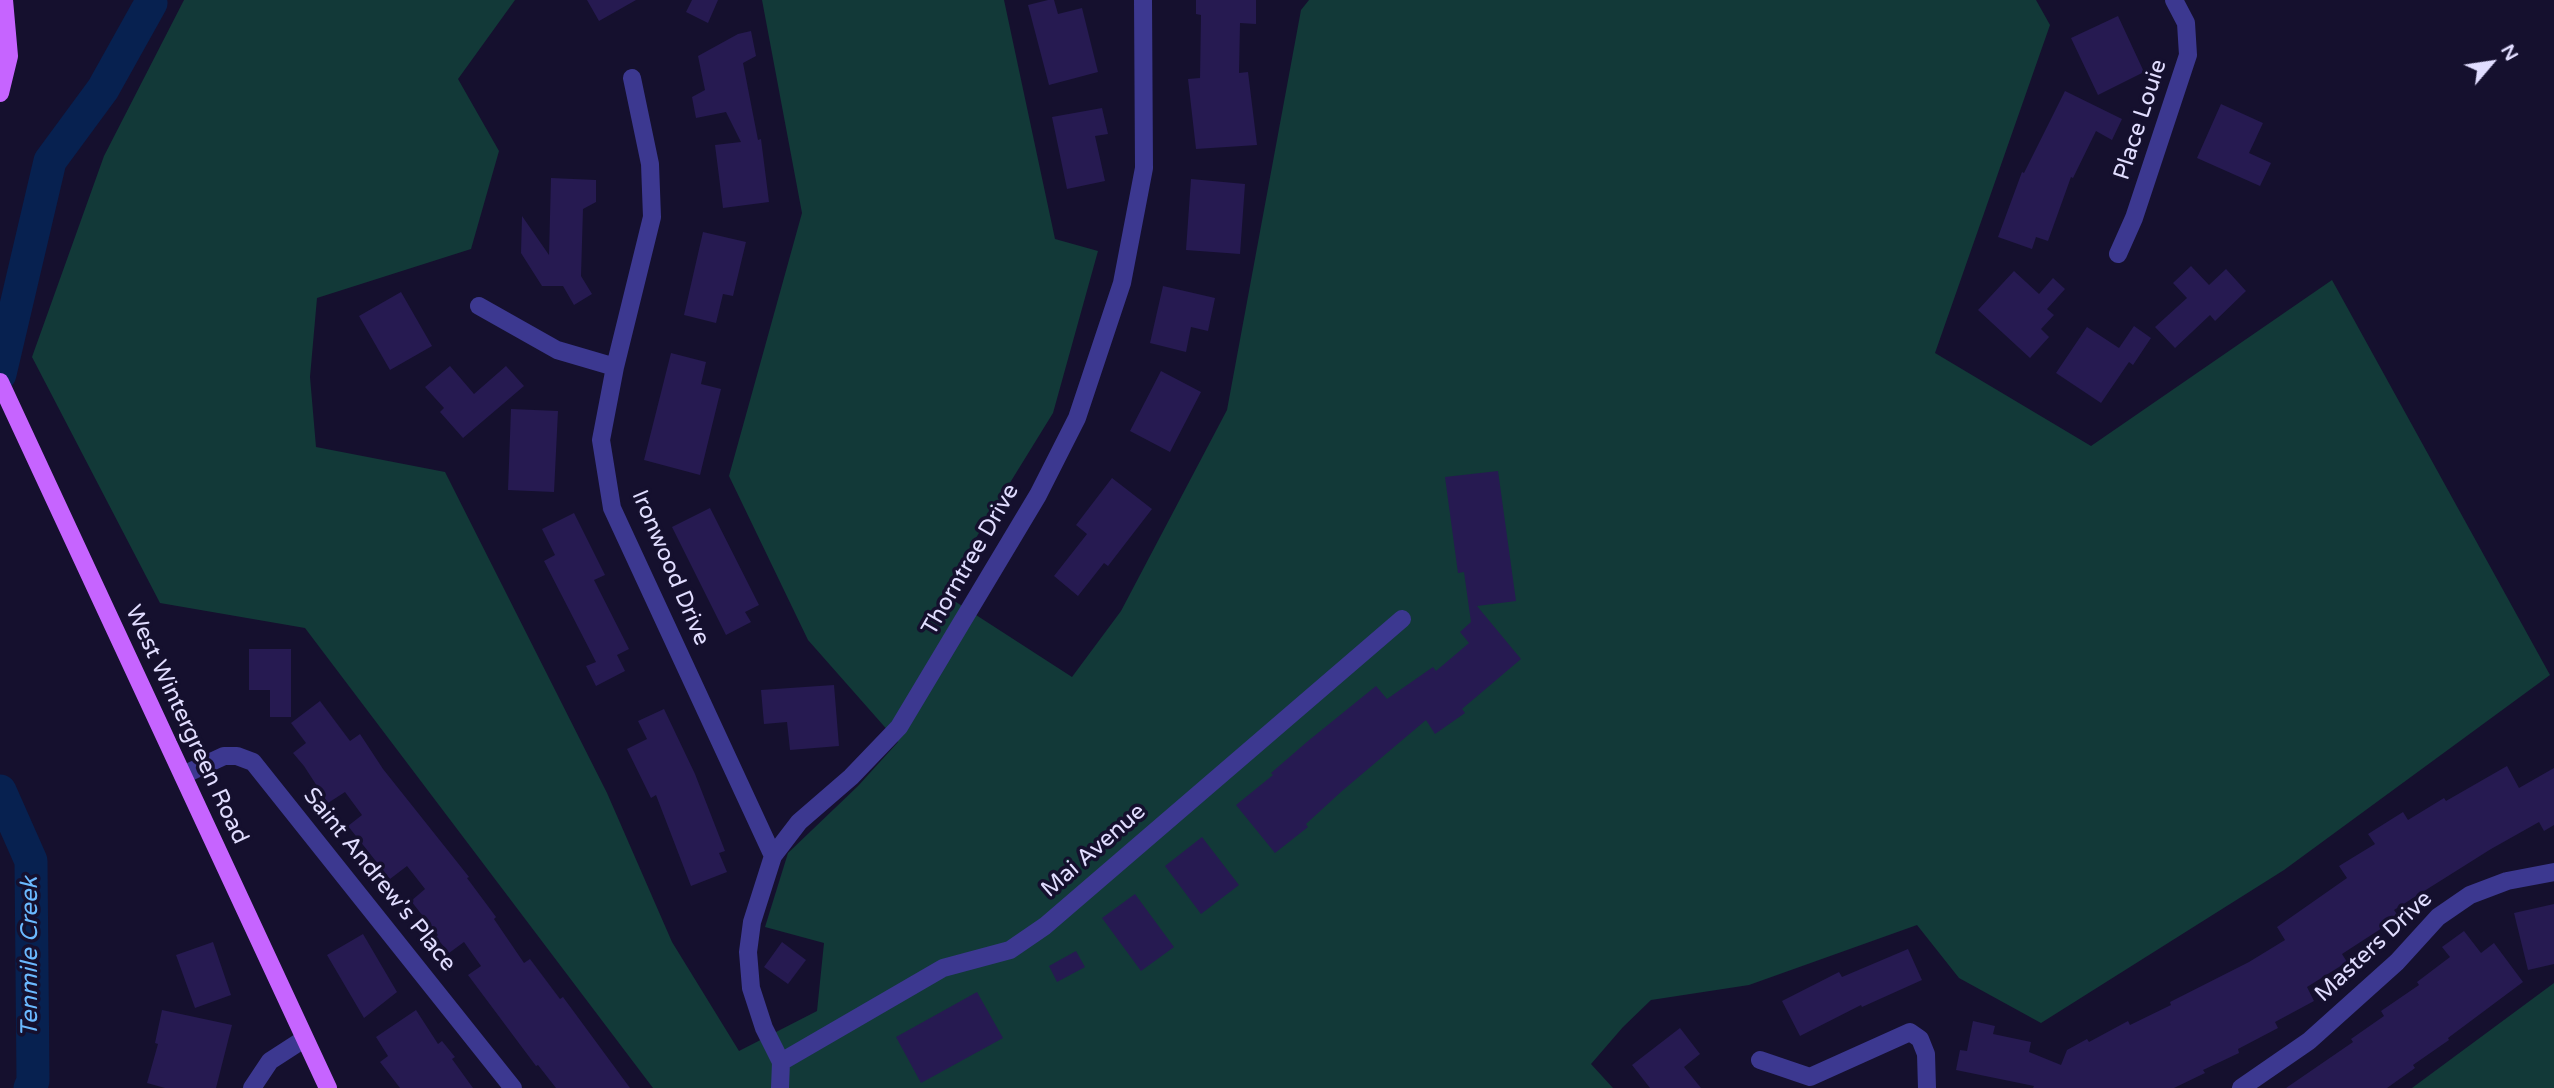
<!DOCTYPE html>
<style>
body{margin:0}
#map{position:relative;width:2554px;height:1088px;overflow:hidden;background:#15102e;font-family:"Varela Round",sans-serif}
canvas{display:block}
.north{position:absolute;left:2456px;top:28px;width:70px;height:70px;-webkit-text-stroke:5px #15102e;paint-order:stroke;rotate:61deg;font-size:19px;font-weight:700;line-height:28px;text-align:center;color:#e1ddff}
.north::after{content:'';display:block;margin:auto;width:24px;height:32px;background:#e1ddff;clip-path:polygon(50% 0,100% 100%,50% 72%,0 100%)}
</style>
<div id="map">
<canvas width="2554" height="1088"></canvas>
<div class="north">N</div>
</div>
<script>
const g = document.querySelector('canvas').getContext('2d');
g.lineJoin = 'round';
function fillPath(path, color) { g.fillStyle = color; g.fill(path, 'evenodd'); }
const shape = rows => new Path2D(rows.map(r => 'M' + r).join(''));
function strokePath(path, color, width, dash) { g.strokeStyle = color; g.lineWidth = width; g.lineCap = dash ? 'butt' : 'round'; g.setLineDash(dash || []); g.stroke(path); }
function drawText(font, color, halo, rows, align = 'center') {
  g.font = font + ' "Varela Round",sans-serif'; g.lineWidth = 7; g.setLineDash([]); g.textBaseline = 'middle'; g.strokeStyle = halo; g.fillStyle = color; for (const [text, x, y, turn = 0] of rows) {
    g.save(); g.translate(x, y); g.rotate((+turn || 0) * Math.PI / 180); g.textAlign = isNaN(turn) ? turn : align; if (halo) g.strokeText(text, 0, 0); g.fillText(text, 0, 0); g.restore();
  }
}
fillPath(shape([
 [184,0,515,0,458,79,499,151,471,249,317,298,310,377,316,447,445,472,607,793,672,942,739,1051,817,1011,824,943,765,927,788,853,858,786,898,742,808,640,729,476,802,213,762,0,1004,0,1055,239,1098,251,1053,413,942,593,1072,677,1121,611,1227,410,1301,10,1309,0,2036,0,2050,25,1935,353,2091,446,2332,280,2550,675,2284,870,2041,1023,1959,978,1917,925,1749,985,1651,1000,1623,1027,1591,1064,1613,1088,653,1088,305,628,160,603,32,357,104,156],
 [2554,983,2554,1088,2412,1088]
]), '#123938');
strokePath(shape([
 [151,3,153,0]
]), '#072150', 5);
strokePath(shape([
 [0,374,50,161,103,89,151,3,150,0],
 [0,791,31,861,33,1081,30,1088]
]), '#072150', 33);
fillPath(shape([
 [587,0,636,0,599,21],
 [692,0,718,0,708,23,686,12],
 [1048,0,1054,0,1058,14,1082,8,1098,72,1049,85,1028,5],
 [1196,0,1256,0,1256,24,1240,23,1239,73,1248,72,1257,145,1196,149,1188,79,1200,78,1201,15,1196,14],
 [2118,16,2144,72,2098,95,2071,38],
 [751,31,756,56,743,63,758,140,761,139,769,202,723,208,715,145,741,142,726,112,696,118,692,97,705,90,698,56,738,34],
 [2065,91,2122,119,2112,140,2096,131,2073,178,2071,177,2048,241,2036,237,2032,249,1998,237,2022,172,2024,173],
 [2221,104,2263,123,2249,153,2271,163,2260,186,2197,158],
 [1102,108,1108,134,1095,136,1105,181,1067,189,1052,117],
 [551,178,596,180,596,202,583,209,581,276,592,294,574,305,563,286,542,286,521,253,522,216,549,255],
 [1191,179,1245,184,1240,254,1186,250],
 [703,232,746,242,733,296,723,294,716,323,684,315],
 [2191,266,2209,285,2226,269,2246,291,2215,321,2210,315,2175,348,2155,327,2187,298,2173,283],
 [2014,271,2039,294,2053,278,2065,289,2047,309,2054,315,2041,329,2049,337,2030,358,1978,310],
 [1163,286,1215,298,1208,331,1191,327,1186,352,1150,343],
 [401,292,432,346,390,370,359,316],
 [2134,326,2151,338,2133,365,2129,362,2101,403,2056,373,2087,327,2119,348],
 [671,353,706,362,701,384,721,389,700,475,644,460],
 [450,366,474,394,506,366,524,386,463,438,440,412,444,408,425,387],
 [1161,371,1201,392,1170,452,1130,431],
 [511,409,558,411,554,492,508,490],
 [1498,471,1516,601,1477,606,1521,659,1462,709,1465,713,1435,734,1426,720,1342,791,1306,824,1308,827,1275,853,1236,805,1273,775,1271,773,1308,741,1376,686,1387,699,1433,667,1436,671,1469,643,1460,632,1471,622,1464,572,1458,573,1445,477],
 [1112,478,1152,509,1108,566,1104,563,1078,596,1054,576,1087,534,1076,525],
 [710,508,759,605,745,612,751,622,726,635,672,527],
 [574,513,605,575,594,580,629,649,617,655,625,671,596,686,586,666,596,662,544,561,555,555,542,529],
 [249,649,291,649,291,717,270,717,270,690,249,690],
 [834,685,839,746,790,750,787,722,764,724,761,690],
 [320,701,350,741,360,734,383,769,469,877,467,878,496,917,494,919,524,963,530,959,560,999,563,997,630,1088,556,1088,538,1065,536,1066,468,975,481,966,464,942,449,953,436,937,438,935,411,901,425,889,407,866,390,879,348,826,362,815,345,792,328,803,304,766,293,753,306,743,291,723],
 [664,709,695,774,725,851,719,853,727,872,691,886,656,795,651,798,627,749,647,739,638,721],
 [2507,766,2519,788,2554,768,2554,825,2544,831,2539,822,2491,849,2394,910,2399,917,2342,954,2347,962,2307,987,2314,1001,2275,1022,2278,1028,2238,1049,2239,1053,2203,1070,2205,1073,2174,1088,2033,1088,2034,1086,1956,1070,1960,1050,1967,1051,1973,1021,1995,1026,1993,1034,2031,1042,2029,1052,2061,1065,2067,1050,2087,1039,2089,1042,2128,1021,2130,1025,2171,1005,2170,1002,2249,962,2285,940,2277,927,2347,878,2339,866,2375,844,2368,834,2403,812,2408,820,2444,798,2446,801],
 [1202,837,1239,885,1201,914,1165,866],
 [1135,894,1174,947,1141,971,1102,918],
 [2554,904,2554,964,2528,970,2514,913],
 [2464,931,2481,953,2494,943,2523,982,2448,1038,2449,1040,2413,1065,2415,1068,2387,1088,2286,1088,2353,1042,2351,1039,2384,1016,2381,1011,2419,985,2417,982,2450,957,2442,947],
 [363,934,397,992,364,1018,327,955],
 [213,942,231,995,195,1008,176,955],
 [782,942,806,960,788,984,764,967],
 [1908,949,1922,980,1862,1007,1861,1005,1800,1036,1782,1001,1839,972,1842,977],
 [1076,951,1085,967,1057,982,1049,966],
 [977,992,1003,1038,921,1083,896,1037],
 [162,1010,232,1025,216,1088,165,1088,147,1083,158,1044,155,1043],
 [416,1010,438,1044,442,1041,455,1057,452,1059,473,1088,400,1088,380,1062,388,1056,376,1037],
 [1680,1028,1700,1054,1684,1067,1701,1088,1650,1088,1632,1065]
]), '#261a51');
strokePath(shape([
 [632,78,650,164,652,217,615,367,601,440,612,508,773,856],
 [2118,254,2134,218,2188,55,2186,23,2174,0],
 [479,306,557,350,615,367],
 [183,775,224,756,237,756,253,762,513,1088],
 [1760,1060,1810,1077,1910,1032,1920,1039,1926,1054,1927,1088],
 [781,1062,943,968,1010,950,1045,926,1402,619],
 [252,1088,270,1061,304,1039],
 [780,1088,781,1062,764,1028,751,988,748,952,752,922,773,856,799,822,851,777,899,727,1038,495,1077,418,1122,283,1144,168,1143,0],
 [2241,1088,2309,1041,2397,962,2438,917,2470,895,2507,881,2554,872]
]), '#3c3890', 18);
strokePath(shape([
 [0,93,9,56,4,0],
 [0,382,328,1088]
]), '#c664ff', 18);
drawText('23px', '#e1ddff', '#15102e', [
 ["Place Louie",2141,120,-72],
 ["Thorntree Drive",971,560,-60],
 ["Ironwood Drive",670,568,67],
 ["West Wintergreen Road",186,725,65],
 ["Mai Avenue",1094,851,-41],
 ["Saint Andrew's Place",379,880,51],
 ["Masters Drive",2374,947,-43]
]);
drawText('italic 24px', '#6bb9ff', '#15102e', [
 ["Tenmile Creek",31,957,-90]
]);
</script>
